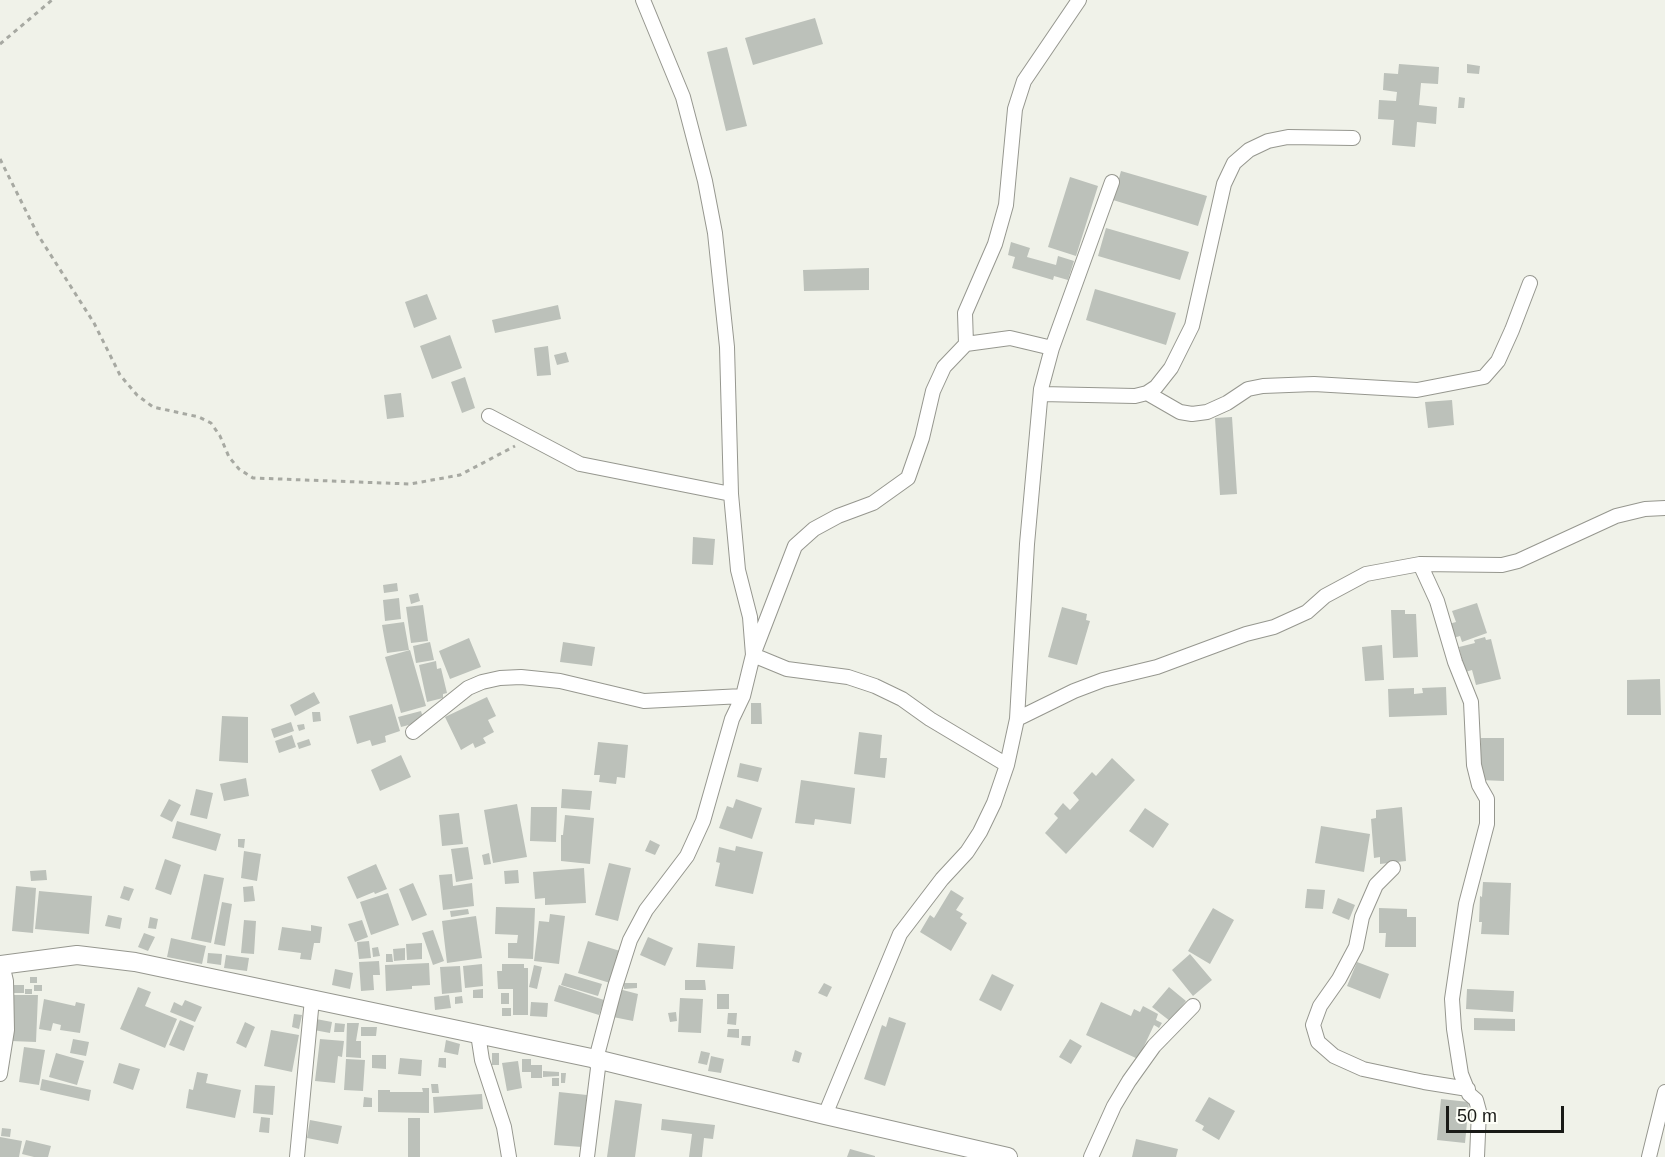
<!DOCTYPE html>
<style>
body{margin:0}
#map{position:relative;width:1665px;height:1157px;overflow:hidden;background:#f0f2e9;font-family:Arial,sans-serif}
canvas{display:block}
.scale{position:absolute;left:1446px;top:1106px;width:118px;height:27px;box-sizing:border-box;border:3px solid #191a17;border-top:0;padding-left:8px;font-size:18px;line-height:21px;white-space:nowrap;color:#191a17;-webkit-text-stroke:4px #fefff8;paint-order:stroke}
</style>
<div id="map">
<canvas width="1665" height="1157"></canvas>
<div class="scale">50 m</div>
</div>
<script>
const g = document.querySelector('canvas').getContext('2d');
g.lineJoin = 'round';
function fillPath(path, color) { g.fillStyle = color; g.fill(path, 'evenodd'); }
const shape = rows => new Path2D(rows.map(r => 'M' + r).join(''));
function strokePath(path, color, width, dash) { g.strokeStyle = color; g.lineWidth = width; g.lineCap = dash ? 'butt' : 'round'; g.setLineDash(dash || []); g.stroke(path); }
fillPath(shape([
 [815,18,823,44,753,65,745,38],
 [727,47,747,126,726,131,707,52],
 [1399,64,1439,67,1438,84,1421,83,1419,105,1437,107,1436,124,1417,122,1415,147,1392,145,1394,120,1378,119,1379,100,1396,101,1397,92,1383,90,1384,73,1398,74],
 [1467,64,1480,66,1479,74,1467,73],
 [1459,97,1465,98,1464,108,1458,108],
 [1121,171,1207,196,1198,226,1113,200],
 [1070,177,1098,186,1076,256,1048,247],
 [1106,228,1189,252,1180,280,1098,256],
 [1011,242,1030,248,1027,257,1056,265,1058,256,1074,261,1068,280,1054,276,1053,280,1012,268,1015,257,1008,255],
 [869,268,869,290,804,291,803,270],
 [1095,289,1176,313,1166,345,1086,320],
 [427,294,437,319,414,328,405,302],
 [558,305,561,319,495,333,492,320],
 [450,335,462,368,432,379,420,346],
 [548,346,551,375,537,376,534,348],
 [566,352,569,362,557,365,554,355],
 [465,377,475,408,462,413,451,382],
 [401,393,404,417,387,419,384,395],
 [1452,400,1454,425,1428,428,1425,402],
 [1232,417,1237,494,1220,495,1215,418],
 [693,537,715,539,713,565,692,564],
 [397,583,398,591,384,593,383,585],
 [418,593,420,601,411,604,409,595],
 [399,598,401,619,385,621,383,600],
 [1477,603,1487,633,1462,642,1460,636,1453,638,1449,624,1456,622,1452,611],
 [423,605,428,641,411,643,406,607],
 [1062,607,1087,614,1086,620,1090,621,1077,665,1048,657],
 [1391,610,1405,610,1405,614,1416,614,1418,657,1393,658],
 [404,622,409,650,387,653,382,625],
 [1485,637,1486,640,1491,639,1501,679,1476,685,1472,670,1465,672,1459,647,1475,643,1474,640],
 [469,638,481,667,450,679,439,651],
 [430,642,434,660,416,663,413,646],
 [563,642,595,647,592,666,560,662],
 [1382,645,1384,680,1365,681,1362,647],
 [410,650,426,706,401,713,385,657],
 [436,661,437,669,441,668,447,693,443,694,443,698,427,702,419,665],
 [1660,679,1661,715,1627,715,1627,680],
 [1446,687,1447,715,1389,717,1388,689,1414,688,1414,694,1423,693,1422,688],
 [314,692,320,703,295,716,290,705],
 [487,697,496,716,488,720,494,732,483,738,486,743,475,748,473,743,461,750,445,717],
 [751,703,761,703,762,724,751,724],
 [392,704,400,731,385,736,386,742,372,746,370,740,357,744,349,716],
 [421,711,424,721,401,727,398,717],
 [312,712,320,712,321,721,313,722],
 [222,716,248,717,248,763,219,761],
 [291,722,294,731,274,738,271,729],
 [304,724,305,729,299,731,297,725],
 [859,732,882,735,880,758,887,758,885,778,854,774],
 [292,735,296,747,279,753,275,741],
 [1481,738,1504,738,1504,781,1480,780],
 [309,739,311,745,299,749,297,743],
 [598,742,628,745,625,778,617,777,616,784,599,782,600,775,594,775],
 [401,755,411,777,380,791,371,770],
 [1112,758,1135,780,1066,854,1045,833,1058,818,1054,814,1063,803,1070,810,1079,800,1073,793,1092,772,1096,776],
 [740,763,762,768,758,782,737,777],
 [246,778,249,796,224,801,220,784],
 [801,780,855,788,851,824,815,819,814,825,795,823],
 [196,789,213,793,207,819,190,815],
 [562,789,592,791,590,810,561,808],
 [169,799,181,805,172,822,160,816],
 [736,799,762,808,752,839,719,828,727,806,733,808],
 [517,804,527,857,493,863,484,810],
 [531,807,557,807,556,842,530,841],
 [1402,807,1406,861,1380,864,1380,857,1374,858,1371,819,1376,818,1376,810],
 [1145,808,1169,824,1153,848,1129,831],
 [459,813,463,844,442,846,439,815],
 [565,815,594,818,590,864,561,861,561,835,563,835],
 [177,821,221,834,216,851,172,838],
 [1321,826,1370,834,1364,872,1315,863],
 [238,839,245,839,244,848,238,847],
 [650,840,660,845,655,855,645,851],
 [736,846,763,852,753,894,715,886,720,863,716,862,719,847,735,851],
 [468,847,473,879,456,882,451,849],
 [244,851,261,854,257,881,241,878],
 [489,853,491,864,484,865,482,855],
 [165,859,181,865,171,895,155,889],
 [609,863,631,868,618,921,595,915],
 [376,864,387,889,375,894,374,892,357,899,347,877],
 [584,868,586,903,545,905,545,898,535,899,533,872],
 [46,870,47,880,31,881,30,871],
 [518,870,519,883,505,884,504,871],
 [204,874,224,878,211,943,191,939],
 [452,874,453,886,472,883,474,906,443,910,439,875],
 [1483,882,1511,883,1509,935,1481,934,1482,922,1479,922,1480,896,1482,897],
 [413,883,427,915,412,921,399,889],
 [16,886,36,888,33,933,12,931],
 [124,886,134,889,129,901,120,898],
 [253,886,255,901,244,902,243,887],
 [1307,889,1325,890,1323,909,1305,908],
 [951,890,964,898,956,910,963,914,960,918,967,923,951,951,920,932,930,915,934,918],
 [39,891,92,896,89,934,35,929],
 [388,893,399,925,371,935,360,902],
 [1338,898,1355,905,1349,920,1332,913],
 [222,902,232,904,225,946,214,944],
 [496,907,535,908,533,959,508,958,508,943,517,943,518,935,495,934],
 [1213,908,1234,920,1210,964,1188,951],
 [1379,908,1407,909,1407,917,1416,917,1416,947,1385,947,1386,933,1379,933],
 [468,909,469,914,451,917,450,911],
 [550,914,565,916,559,964,534,961,539,921,549,922],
 [108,915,122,918,120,929,105,926],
 [476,916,482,958,447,963,442,921],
 [150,917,158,919,156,929,148,928],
 [244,920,256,921,254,954,241,953],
 [362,920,368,937,355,942,348,924],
 [311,925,322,927,320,943,314,943,311,960,300,959,301,953,278,950,282,927,311,931],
 [433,930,444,961,433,965,422,933],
 [144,933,155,937,148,951,138,947],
 [648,937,673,948,665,966,640,955],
 [171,938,206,946,202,964,167,957],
 [369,941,371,958,359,959,357,942],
 [588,941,620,951,610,983,578,973],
 [422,943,422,959,407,960,406,944],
 [698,943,735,946,733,969,696,967],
 [378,947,380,956,373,957,372,948],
 [405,948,405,960,394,961,393,949],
 [208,953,222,954,221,965,207,963],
 [386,954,392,954,393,962,386,962],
 [1190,954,1212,980,1193,996,1172,970],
 [226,955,249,958,247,971,224,968],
 [379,961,380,975,373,975,374,990,361,991,359,962],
 [1357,962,1389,974,1380,999,1347,986],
 [429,963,430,985,412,986,412,989,386,991,385,965],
 [482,964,483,986,465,988,463,966],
 [502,964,524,964,524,968,528,968,528,1015,513,1015,513,989,498,989,497,971,502,971],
 [534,965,542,967,537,989,529,987],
 [460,966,462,992,442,994,440,967],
 [335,969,353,973,350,989,332,985],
 [565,973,602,984,598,996,561,985],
 [992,974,1014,985,1001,1011,979,1000],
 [30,977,37,977,37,983,30,983],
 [685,980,705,980,706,990,685,990],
 [624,983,637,983,637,988,624,989],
 [824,983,832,987,827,997,818,993],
 [12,985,24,985,24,993,12,993],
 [34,985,42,985,42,991,34,991],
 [559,985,604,1000,599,1015,554,1001],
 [138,987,151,992,145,1006,177,1019,165,1048,120,1029],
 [1169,987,1186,1001,1170,1021,1152,1007],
 [25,989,32,989,32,994,25,994],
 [483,989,483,998,473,998,473,990],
 [619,989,638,994,633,1021,613,1017],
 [1467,989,1514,991,1513,1012,1466,1009],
 [501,993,509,993,509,1004,501,1004],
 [717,994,729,994,729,1009,717,1009],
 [12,995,38,995,36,1042,11,1041],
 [449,995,451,1008,435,1010,434,997],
 [462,996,463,1003,455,1004,455,997],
 [680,998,703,999,701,1033,678,1032],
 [44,999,75,1006,76,1002,85,1004,80,1033,60,1030,61,1025,53,1023,51,1031,39,1029],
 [185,1000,202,1007,195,1022,170,1012,174,1002,182,1006],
 [531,1002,548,1003,547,1017,530,1016],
 [1101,1002,1131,1016,1134,1009,1140,1012,1143,1006,1158,1014,1156,1020,1162,1023,1159,1028,1154,1025,1138,1059,1086,1035],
 [502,1008,511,1008,511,1016,502,1016],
 [676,1012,677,1021,670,1022,668,1013],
 [728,1013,737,1013,736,1025,727,1024],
 [294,1014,302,1015,299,1029,292,1027],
 [889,1017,906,1023,885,1086,864,1079,882,1025,886,1027],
 [1474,1018,1515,1019,1515,1031,1474,1030],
 [316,1019,332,1022,330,1033,314,1030],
 [180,1020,194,1026,184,1051,169,1045],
 [245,1022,255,1027,246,1048,236,1043],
 [335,1023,345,1024,344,1032,334,1032],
 [347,1023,359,1023,356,1041,361,1041,361,1058,346,1057],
 [361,1027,377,1027,376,1036,361,1036],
 [728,1029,739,1029,739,1038,727,1037],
 [271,1030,299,1035,292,1072,264,1066],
 [742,1036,751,1036,750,1046,741,1045],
 [73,1039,89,1042,86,1056,70,1053],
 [320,1039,344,1041,342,1057,338,1056,335,1083,315,1081],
 [1070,1039,1082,1046,1071,1064,1059,1057],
 [446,1040,460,1044,458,1055,444,1052],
 [24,1047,45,1050,39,1085,19,1082],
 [795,1050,802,1053,799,1063,792,1061],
 [701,1051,710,1053,707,1065,698,1063],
 [56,1053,84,1061,77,1085,49,1077],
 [492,1053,499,1053,499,1065,492,1065],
 [372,1055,386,1055,386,1069,372,1068],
 [711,1056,724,1059,721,1073,708,1071],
 [400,1058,422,1060,421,1076,398,1074],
 [439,1058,446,1058,446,1068,438,1067],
 [346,1059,365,1060,363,1091,344,1090],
 [522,1059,531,1059,531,1065,542,1065,542,1078,531,1078,531,1072,522,1072],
 [518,1061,522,1088,507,1091,502,1063],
 [119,1063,140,1069,133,1090,113,1083],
 [543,1071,559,1072,559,1076,543,1077],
 [197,1072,208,1074,206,1083,241,1090,235,1118,186,1108,189,1089,193,1090],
 [561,1073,566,1073,565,1083,561,1083],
 [552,1078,559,1078,559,1086,552,1086],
 [42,1079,91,1090,89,1101,40,1090],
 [431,1084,438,1084,439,1093,432,1093],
 [255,1085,275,1086,273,1115,253,1113],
 [422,1088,429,1088,429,1113,378,1112,378,1090,390,1090,390,1092,423,1092],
 [559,1092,587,1095,582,1147,554,1145],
 [482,1094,483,1109,434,1113,433,1097],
 [364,1097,372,1098,372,1107,363,1107],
 [1209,1097,1235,1111,1219,1140,1202,1130,1204,1126,1195,1121],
 [1441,1099,1469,1102,1465,1143,1437,1140],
 [615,1100,642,1104,635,1157,607,1157],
 [261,1117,270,1118,269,1133,259,1132],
 [408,1118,420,1118,420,1157,408,1157],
 [662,1119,715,1125,713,1139,704,1138,702,1157,689,1157,692,1134,661,1130],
 [310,1120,342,1126,338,1144,307,1138],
 [2,1128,11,1129,10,1137,1,1136],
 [0,1137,22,1141,19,1157,0,1157],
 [1136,1139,1178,1149,1176,1157,1132,1157],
 [26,1140,51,1146,48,1157,34,1157,22,1154],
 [850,1149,875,1156,875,1157,847,1157]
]), '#bcc1ba');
const street = shape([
 [966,344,965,313,995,244,1006,205,1015,109,1024,81,1079,0],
 [1147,393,1180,412,1192,414,1207,412,1227,403,1248,389,1263,386,1314,384,1417,390,1484,377,1498,361,1512,330,1530,283],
 [1041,394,1135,396,1147,393,1156,387,1171,368,1192,326,1224,184,1234,163,1249,150,1268,141,1288,137,1353,138],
 [489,416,580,464,731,494],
 [1420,564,1437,601,1455,662,1471,702,1474,765,1479,785,1487,799,1487,824,1466,904,1452,999,1454,1029,1461,1074,1469,1094,1476,1100,1479,1111,1477,1157],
 [1017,719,1074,691,1103,680,1157,667,1246,634,1274,627,1307,612,1325,596,1366,574,1420,564,1502,565,1518,561,1616,516,1645,509,1665,508],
 [413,732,468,688,482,682,500,678,521,677,560,681,644,701,743,696],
 [1007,765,930,719,902,699,875,686,848,677,787,669,753,655,795,546,814,529,838,516,873,503,908,478,922,438,933,391,944,367,966,344,1010,338,1052,348],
 [1393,868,1376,885,1362,917,1356,947,1339,979,1320,1006,1313,1025,1318,1042,1334,1056,1363,1069,1424,1082,1468,1089],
 [478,1034,482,1060,504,1127,509,1157],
 [0,1074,7,1030,6,981,2,964],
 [825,1115,900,934,942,879,967,852,980,832,994,803,1007,765,1017,719,1027,544,1041,389,1052,348,1112,182],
 [297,1157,312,999],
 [587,1157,598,1068,596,1059,615,987,630,940,646,910,687,856,703,821,732,719,743,696,753,655,750,617,738,570,731,494,727,347,715,233,705,181,683,97,643,0],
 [1091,1157,1114,1106,1129,1081,1154,1046,1193,1006],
 [1649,1157,1665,1092]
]);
const secondary = shape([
 [0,965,77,955,135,962,596,1059,825,1115,1008,1157]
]);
strokePath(street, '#96978f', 16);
strokePath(secondary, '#96978f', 20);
strokePath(shape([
 [0,44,52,0],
 [0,159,38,235,94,323,120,375,137,395,153,407,199,417,211,423,220,436,229,457,239,469,253,478,410,484,460,475,515,446]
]), '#a7a9a2', 3, [4.5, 4.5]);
strokePath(street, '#fff', 14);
strokePath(secondary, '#fff', 18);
</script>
